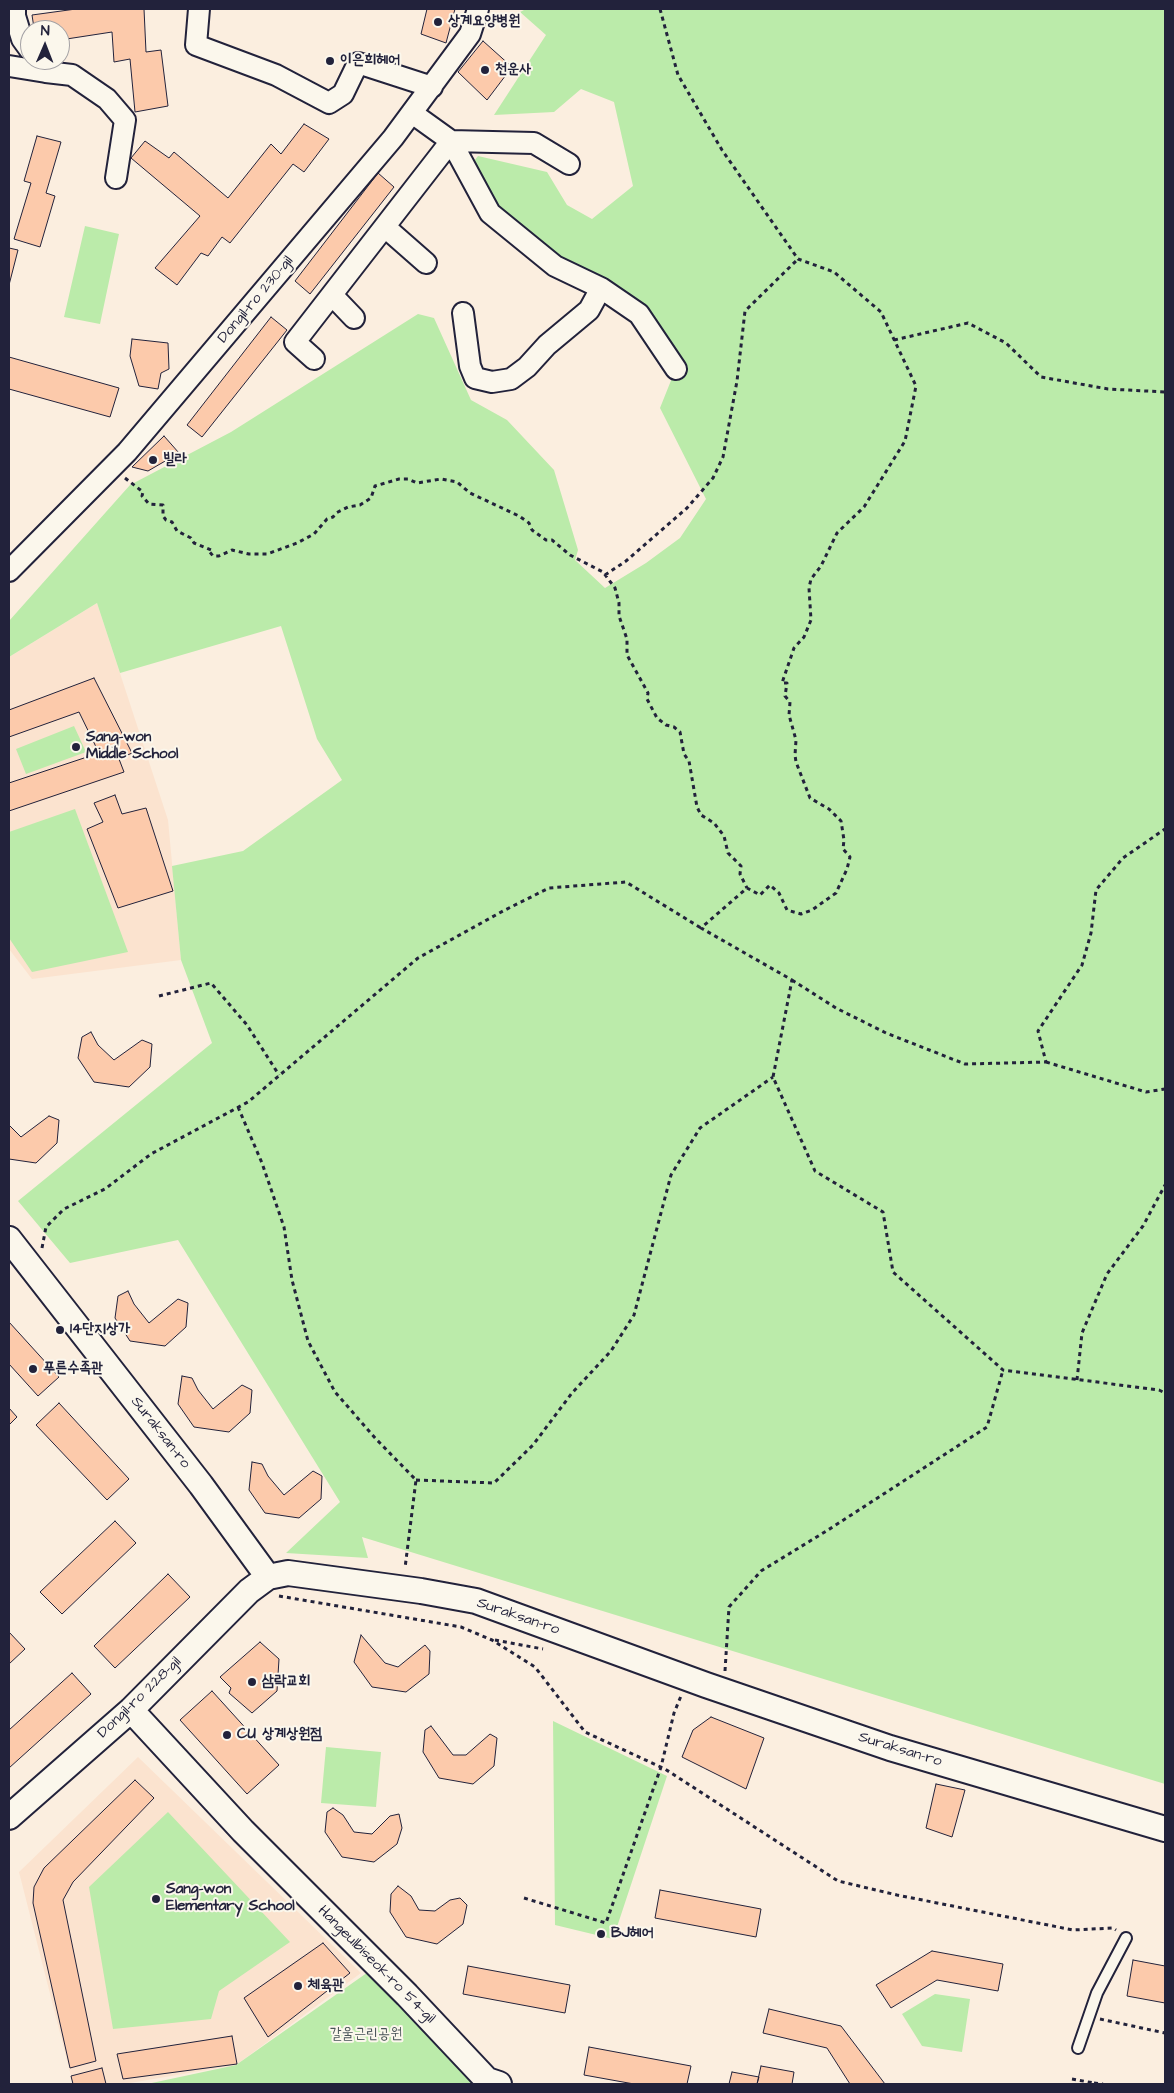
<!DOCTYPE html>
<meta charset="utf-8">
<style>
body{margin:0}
#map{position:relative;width:1174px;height:2093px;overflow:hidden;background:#fbeedf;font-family:"Architects Daughter",sans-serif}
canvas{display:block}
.frame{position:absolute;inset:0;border:10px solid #22223b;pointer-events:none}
.north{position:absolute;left:20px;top:20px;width:50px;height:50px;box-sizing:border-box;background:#fbf7ec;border:1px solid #a4a2a5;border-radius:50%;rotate:1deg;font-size:14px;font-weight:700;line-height:20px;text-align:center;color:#22223b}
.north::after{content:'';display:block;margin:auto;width:18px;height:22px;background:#22223b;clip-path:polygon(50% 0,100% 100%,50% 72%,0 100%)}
</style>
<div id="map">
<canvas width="1174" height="2093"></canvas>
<div class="frame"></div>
<div class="north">N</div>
</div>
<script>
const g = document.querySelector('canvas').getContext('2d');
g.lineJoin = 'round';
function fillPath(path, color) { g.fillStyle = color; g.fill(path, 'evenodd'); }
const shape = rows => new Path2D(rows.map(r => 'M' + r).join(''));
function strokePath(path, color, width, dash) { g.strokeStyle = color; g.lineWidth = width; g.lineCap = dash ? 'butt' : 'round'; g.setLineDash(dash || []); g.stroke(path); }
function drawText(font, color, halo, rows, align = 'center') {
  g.font = font + ' "Architects Daughter","Poor Story",sans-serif'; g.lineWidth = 4; g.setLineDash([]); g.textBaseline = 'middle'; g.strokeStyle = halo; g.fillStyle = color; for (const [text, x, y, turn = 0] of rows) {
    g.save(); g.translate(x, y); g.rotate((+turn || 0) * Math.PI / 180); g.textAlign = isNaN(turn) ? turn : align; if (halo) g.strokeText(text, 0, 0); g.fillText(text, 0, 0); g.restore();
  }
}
fillPath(shape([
 [97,603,168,820,181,960,32,979,9,949,9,657],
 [138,1757,361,1973,236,2065,124,2084,73,2084,19,1872]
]), '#fbe3cf');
fillPath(shape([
 [526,9,1165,9,1165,1784,362,1537,368,1558,286,1553,340,1502,178,1240,70,1263,18,1201,212,1043,181,960,172,866,243,851,342,780,317,739,281,626,120,673,97,603,9,657,9,621,130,485,231,432,418,314,434,318,471,400,507,420,554,470,578,550,575,560,605,588,646,563,680,538,706,499,660,408,676,368,621,293,541,251,462,176,478,156,547,172,567,205,592,219,633,186,614,102,581,89,554,112,494,115,546,35,520,12],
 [85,226,119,234,100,324,64,317],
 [74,726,86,752,26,774,16,749],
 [75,809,128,952,32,972,9,938,9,832],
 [553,1721,667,1776,613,1939,555,1925],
 [326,1747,381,1752,376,1807,321,1803],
 [168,1812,290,1942,219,1991,211,2019,113,2029,89,1887],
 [371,1970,485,2084,147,2084,236,2065],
 [935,1994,970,1999,962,2052,922,2046,902,2014]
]), '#bbebaa');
const building = shape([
 [76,9,144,9,146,52,161,50,168,106,135,112,130,59,114,62,112,32,60,40,60,30,48,30,48,27,34,28,32,15,76,9],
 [427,9,455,9,446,43,421,34,427,9],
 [483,41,512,67,487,100,458,72,483,41],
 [304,124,329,139,304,172,293,164,230,243,222,237,208,256,201,253,177,285,155,268,200,216,131,158,145,141,169,158,174,152,228,198,271,144,281,154,304,124],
 [37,136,61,142,46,193,55,196,40,247,14,239,31,183,24,181,37,136],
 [378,173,394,187,310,294,295,281,378,173],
 [9,248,18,250,9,285,9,248],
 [271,317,287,330,202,437,187,425,271,317],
 [132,339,168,343,169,369,161,373,158,389,139,386,130,356,132,339],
 [9,357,119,388,110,417,9,389,9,357],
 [164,436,179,453,148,471,132,467,164,436],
 [94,678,132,753,119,759,124,772,9,811,9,783,99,753,79,712,9,737,9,710,94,678],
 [115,795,122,814,146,808,173,891,118,908,87,829,103,822,94,803,115,795],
 [91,1032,98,1045,114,1060,142,1040,152,1044,150,1067,129,1087,94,1082,78,1058,82,1037,91,1032],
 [49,1116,59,1120,57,1143,36,1163,9,1159,9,1125,21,1137,49,1116],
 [128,1291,134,1304,149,1323,178,1299,188,1303,186,1327,165,1346,130,1341,115,1318,118,1296,128,1291],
 [9,1322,59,1377,38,1396,9,1364,9,1322],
 [182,1376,192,1378,198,1390,213,1409,242,1385,252,1390,250,1413,229,1432,194,1427,178,1404,182,1376],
 [59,1403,129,1479,107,1500,36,1425,59,1403],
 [9,1408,17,1417,9,1425,9,1408],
 [252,1462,262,1464,268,1476,284,1495,313,1471,322,1476,321,1499,299,1518,265,1513,249,1490,252,1462],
 [115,1521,136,1543,62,1614,40,1592,115,1521],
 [168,1574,190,1597,115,1668,94,1646,168,1574],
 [9,1632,25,1649,9,1664,9,1632],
 [361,1635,385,1663,398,1667,425,1645,430,1651,429,1674,406,1692,372,1687,354,1662,361,1635],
 [260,1642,279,1659,277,1691,252,1713,229,1693,231,1688,220,1677,260,1642],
 [72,1673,91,1694,9,1768,9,1730,72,1673],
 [212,1691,279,1765,247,1794,180,1720,212,1691],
 [711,1717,764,1738,746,1789,682,1757,693,1730,711,1717],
 [431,1726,453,1755,466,1755,490,1734,497,1738,494,1766,473,1784,439,1778,423,1752,425,1730,431,1726],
 [135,1780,154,1798,73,1882,63,1900,96,2061,70,2068,33,1903,34,1887,44,1868,135,1780],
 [936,1784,965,1790,952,1837,926,1828,936,1784],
 [333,1808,343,1815,354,1832,372,1834,390,1816,399,1814,402,1828,397,1844,374,1862,342,1857,325,1832,327,1812,333,1808],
 [398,1886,411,1896,419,1910,435,1911,450,1900,460,1898,467,1905,463,1924,437,1944,406,1937,390,1912,391,1894,398,1886],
 [660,1890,761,1909,756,1937,655,1918,660,1890],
 [323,1943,350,1973,268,2037,244,1998,323,1943],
 [932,1951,1003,1964,998,1991,937,1980,891,2008,876,1985,932,1951],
 [1133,1960,1165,1966,1165,2003,1127,1996,1133,1960],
 [468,1966,570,1985,565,2013,463,1994,468,1966],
 [769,2009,841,2026,885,2084,850,2084,827,2048,763,2033,769,2009],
 [232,2036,237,2064,123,2079,117,2054,232,2036],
 [589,2047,691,2066,687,2084,634,2084,584,2075,589,2047],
 [761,2066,794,2072,792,2084,757,2084,761,2066],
 [102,2068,106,2084,73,2084,71,2076,102,2068],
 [732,2072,759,2077,757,2084,729,2084,732,2072]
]);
fillPath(building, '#fccaab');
strokePath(building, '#22223b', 1);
const service = shape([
 [1078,2048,1097,1993,1126,1938]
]);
const minor = shape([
 [15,9,15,16,22,39,30,50],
 [199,9,196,45,276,75,329,103,343,94,358,63,432,87],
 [37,60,46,72,72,75,107,99,125,120,116,178],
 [9,66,46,72],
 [412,113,451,141,490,213,555,266,601,288,639,314,676,369],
 [385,227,426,263],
 [332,295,354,318],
 [463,313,470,366,475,378,492,382,511,379,527,367,547,345,589,310,601,288],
 [314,359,295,342,451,141,534,143,569,164],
 [9,571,127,452,393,138,470,34,478,9]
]);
const tertiary = shape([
 [9,1239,201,1485,268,1577],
 [131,1710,243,1831,407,1995,487,2080,499,2084],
 [9,1817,131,1710,249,1591,268,1577,288,1573,421,1591,476,1601,706,1685,890,1748,1165,1829]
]);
strokePath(service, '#22223b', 14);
strokePath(minor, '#22223b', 24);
strokePath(tertiary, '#22223b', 28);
strokePath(shape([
 [660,9,678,75,722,150,798,259,834,272,881,312,916,386,905,441,864,507,837,533,821,566,811,579,809,588,811,620,804,637,794,648,782,683,787,683,785,696,790,702,789,715,796,740,795,755,796,762,810,798,829,809,841,821,844,840,843,849,850,857,847,869,836,893,812,910,801,914,787,910,779,893,770,885,760,895,747,888,701,928,792,980,773,1077,815,1171,883,1212,893,1272,1003,1370,1159,1390,1165,1393],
 [894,340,968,323,1006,343,1041,377,1108,389,1165,392],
 [125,478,143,492,142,496,149,504,163,505,163,516,166,520,172,522,177,531,191,538,194,543,211,550,209,551,213,556,219,556,232,550,249,554,267,554,297,543,314,534,327,519,333,517,336,513,348,507,360,505,371,498,375,486,399,479,408,479,417,483,441,479,457,482,470,493,519,516,529,523,532,530,546,540,552,540,570,555,603,572,615,588,619,603,619,616,627,639,627,655,648,693,647,699,657,718,666,725,674,727,680,732,684,754,689,761,697,807,701,815,714,823,724,836,728,853,741,866,740,874,747,888],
 [605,575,626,561,687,508,713,478,723,457,737,381,745,311,798,259],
 [792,980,836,1008,886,1033,965,1064,1046,1062,1038,1031,1082,965,1091,933,1096,890,1123,858,1165,829],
 [159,996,211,983,247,1025,279,1075],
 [1046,1062,1146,1092,1165,1089],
 [238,1107,262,1163,284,1227,292,1280,308,1341,335,1392,376,1439,416,1480,405,1568],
 [42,1248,46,1227,64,1209,105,1189,151,1154,248,1102,418,958,503,911,549,888,626,882,701,928],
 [1077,1380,1082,1333,1107,1274,1143,1226,1165,1185],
 [416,1480,494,1483,533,1445,572,1393,611,1351,634,1315,671,1175,700,1128,773,1077],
 [279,1596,461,1627,492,1640,535,1667,585,1732,665,1769,838,1881,897,1895,1073,1930,1113,1928,1116,1930],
 [495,1640,543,1649],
 [725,1671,729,1607,761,1571,828,1530,987,1427,1003,1370],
 [524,1898,606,1923,661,1767,674,1713,681,1696],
 [1100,2019,1165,2033],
 [1072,2079,1094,2083],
 [1094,2083,1103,2084]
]), '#22223b', 3, [4, 4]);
strokePath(service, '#fbf7ec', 10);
strokePath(minor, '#fbf7ec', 20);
strokePath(tertiary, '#fbf7ec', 24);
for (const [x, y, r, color] of [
 [438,22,5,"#22223b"],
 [330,61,5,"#22223b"],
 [485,70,5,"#22223b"],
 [153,460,5,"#22223b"],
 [76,747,5,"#22223b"],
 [60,1330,5,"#22223b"],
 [33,1369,5,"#22223b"],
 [252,1682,5,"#22223b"],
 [227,1735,5,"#22223b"],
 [156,1899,5,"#22223b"],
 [601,1934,5,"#22223b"],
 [298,1986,5,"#22223b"]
]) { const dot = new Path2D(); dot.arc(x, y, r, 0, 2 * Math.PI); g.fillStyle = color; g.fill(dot); strokePath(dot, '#fbf7ec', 2); }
drawText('bold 15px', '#22223b', '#fbf7ec', [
 ["상계요양병원",448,22],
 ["이은희헤어",340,61],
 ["천운사",495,70],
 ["빌라",163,460],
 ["Sang-won",86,738],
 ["Middle School",86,755],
 ["14단지상가",70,1330],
 ["푸른수족관",43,1369],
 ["삼락교회",262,1682],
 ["CU 상계상원점",237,1735],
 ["Sang-won",166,1890],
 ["Elementary School",166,1907],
 ["BJ헤어",611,1934],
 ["체육관",308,1986]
], 'left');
drawText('15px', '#22223b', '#fbf7ec', [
 ["Dongil-ro 230-gil",256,300,-50],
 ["Suraksan-ro",160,1433,52],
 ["Suraksan-ro",518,1617,19],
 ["Dongil-ro 228-gil",140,1698,-44],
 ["Suraksan-ro",900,1750,17],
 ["Hangeulbiseok-ro 54-gil",376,1965,45]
]);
drawText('15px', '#485457', '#fbf7ec', [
 ["갈울근린공원",366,2035]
]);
</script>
